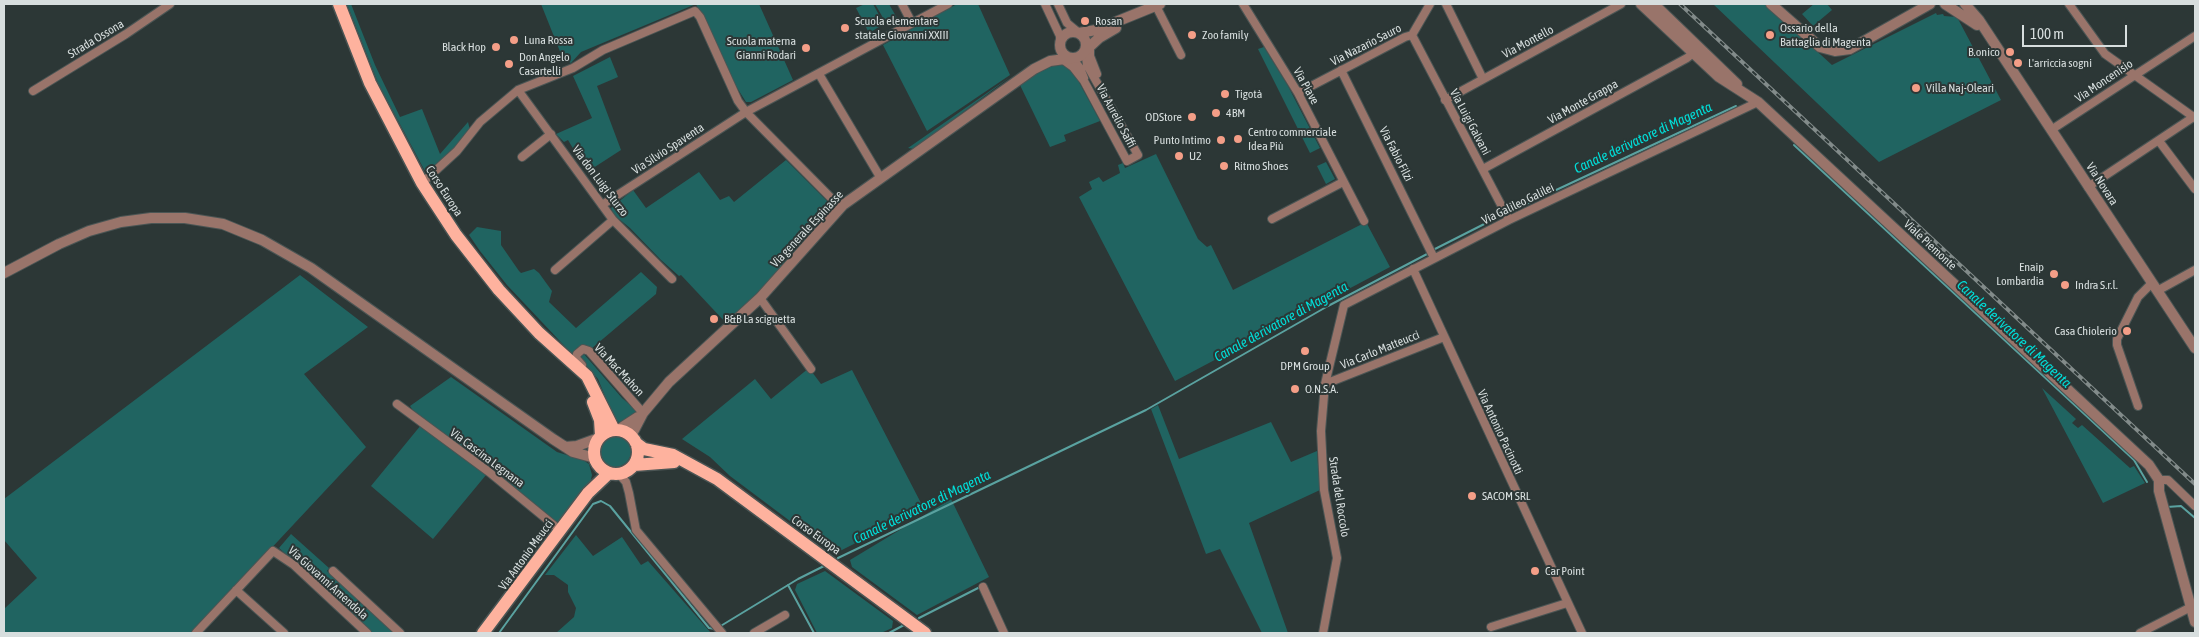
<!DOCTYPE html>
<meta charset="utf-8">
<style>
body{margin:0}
#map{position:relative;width:2199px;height:637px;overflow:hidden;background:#2c3736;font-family:"Asap Condensed",sans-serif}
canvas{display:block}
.frame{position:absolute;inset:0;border:5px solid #d7dede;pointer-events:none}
.scale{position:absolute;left:2022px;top:25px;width:105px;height:22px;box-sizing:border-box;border:2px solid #d7dede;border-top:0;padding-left:6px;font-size:15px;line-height:18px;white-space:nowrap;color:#d7dede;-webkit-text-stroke:4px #2c3736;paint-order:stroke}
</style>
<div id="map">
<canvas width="2199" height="637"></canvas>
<div class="frame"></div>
<div class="scale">100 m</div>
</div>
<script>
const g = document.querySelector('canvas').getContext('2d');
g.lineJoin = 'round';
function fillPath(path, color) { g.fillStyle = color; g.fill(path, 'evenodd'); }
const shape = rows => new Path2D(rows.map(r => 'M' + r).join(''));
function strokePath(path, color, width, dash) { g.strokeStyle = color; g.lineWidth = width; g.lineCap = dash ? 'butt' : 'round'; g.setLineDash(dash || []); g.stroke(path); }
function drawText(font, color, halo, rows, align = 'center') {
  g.font = font + ' "Asap Condensed",sans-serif'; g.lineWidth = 4; g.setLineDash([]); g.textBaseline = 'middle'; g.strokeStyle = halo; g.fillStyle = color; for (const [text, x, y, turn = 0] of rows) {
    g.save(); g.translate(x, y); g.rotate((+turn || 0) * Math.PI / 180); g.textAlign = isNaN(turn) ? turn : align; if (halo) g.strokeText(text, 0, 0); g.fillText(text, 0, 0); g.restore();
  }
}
fillPath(shape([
 [347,4,351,4,375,65,400,117,422,109,440,154,468,122,470,130,457,147,427,175,378,83],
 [541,4,759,4,793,80,751,102,746,102,734,83,696,4,581,52,571,63,563,59],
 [865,4,873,4,884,24,869,33,856,8],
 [875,4,889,4,897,18,886,23],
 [957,4,978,4,1010,75,927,131,883,45],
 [1713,4,1765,4,1832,65,1936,13,1937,15,1943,14,1944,16,1957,17,2001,100,1879,162],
 [1814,4,1827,4,1832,10,1813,26,1802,14],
 [1264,47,1288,86,1320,148,1310,153,1258,49],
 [610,57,618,77,597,86,621,150,587,172,568,140,564,142,556,134,592,118,573,76],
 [1062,63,1073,71,1100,121,1064,135,1066,141,1050,147,1019,83,1044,66],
 [1010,77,914,149,908,148],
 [1156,154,1198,239,1207,247,1211,245,1233,290,1366,222,1390,267,1175,381,1079,197,1092,189,1089,182,1099,177,1103,182,1120,173,1118,165,1123,163,1125,168],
 [786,160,835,209,753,300,726,323,681,275,679,276,661,260,630,228,614,215,611,208,633,190,646,208,699,172,720,200,729,196,734,202],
 [1326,162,1335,179,1326,184,1317,166],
 [477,227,501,231,501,245,519,271,521,273,534,269,539,273,552,291,549,302,576,328,641,272,657,287,656,294,591,349,578,347,573,355,507,285,480,251,469,235],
 [300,275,368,327,304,374,366,447,192,633,4,633,4,609,37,578,4,540,4,499],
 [583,353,622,398,636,410,636,414,620,423,614,418,598,379,580,359],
 [809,368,821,384,852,370,922,505,925,508,834,554,730,476,710,457,682,439,755,379,771,399],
 [451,377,557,452,583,460,589,464,592,475,590,484,559,525,415,413,410,406],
 [2042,388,2076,419,2072,423,2078,428,2082,425,2130,468,2134,466,2145,483,2103,503],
 [1158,405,1179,459,1271,422,1291,462,1317,451,1320,490,1249,523,1288,633,1262,633,1220,549,1206,554,1151,409],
 [421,425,486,475,433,539,371,486],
 '599 451a16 16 0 1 1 32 0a16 16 0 1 1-32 0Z',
 [951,499,989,577,917,615,852,567,850,560],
 [291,534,329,568,327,571,395,633,373,633,279,548],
 [576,535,593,556,622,537,641,565,648,561,711,633,556,633,574,617,576,608,568,592,568,585,554,575,545,575],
 [825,571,893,621,892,628,881,633,817,633,795,590,797,584]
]), '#206461');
strokePath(shape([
 [1794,145,2134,460,2147,482],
 [1509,212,1736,106],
 [1433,250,1504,214],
 [2167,507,2181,506,2195,518],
 [838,558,1146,410,1328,306,1429,253],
 [788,585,814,633],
 [919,618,980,587],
 [719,627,798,579,824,566],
 [499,633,593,504,601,501,610,506,709,628,715,629],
 [889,633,904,625]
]), '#5aa2a0', 2);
const minor = shape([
 [902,4,912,23],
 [1045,4,1060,36,1060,42],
 [1058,4,1067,23,1079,33],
 [1155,4,1181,55],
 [1243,4,1298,93,1364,221],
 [1446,4,1483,79],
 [2069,4,2105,54,2195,118],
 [1412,35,1509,220],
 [1090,45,1090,56,1097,74],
 [1072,58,1080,68,1084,78],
 [1062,59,1073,67,1084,81,1127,161,1138,155,1087,65,1085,51],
 [1341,70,1434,258],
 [819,74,880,177],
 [518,90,613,220,672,279],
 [33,91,126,34,170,4],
 [1298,93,1405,37,1412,35,1430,4],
 [1445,100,1621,4],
 [2051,130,2195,36],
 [2159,141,2195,189],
 [522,157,551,134],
 [1483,169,1687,58,1697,50],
 [422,183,457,151,480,122,518,90,573,68,603,50,695,11,700,17,738,101,746,112,841,208],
 [2088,187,2195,116],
 [602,205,746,112,948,4],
 [1272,219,1343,182],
 [1413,269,1582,633],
 [555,270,613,220],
 [2157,291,2195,270],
 [760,298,811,369],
 [582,365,576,358,577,354,583,349,589,351,643,413],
 [1325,384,1444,337],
 [397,404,489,472,561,531],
 [2138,406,2117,345,2117,339,2138,297,2152,283],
 [619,474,626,482,629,493,636,530,722,633],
 [2159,480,2168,480,2195,506],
 [333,571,400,633],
 [983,587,1004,633],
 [236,590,284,633],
 [1491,627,1567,603],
 [196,633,273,551,294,565,367,633],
 [754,633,785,615],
 [1323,633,1337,558,1324,490,1321,431,1325,384,1344,305,1509,220,1758,102],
 [2140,633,2191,607]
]);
const tertiary = shape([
 [1641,4,1719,77,1758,102,2149,465,2159,480,2159,491,2195,622],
 [1654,4,1737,84],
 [1771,4,1820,47,1835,51,1850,49,1930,4],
 [1945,4,1977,25],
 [1965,4,1979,20,2195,348],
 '1060 45a13 13 0 1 1 26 0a13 13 0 1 1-26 0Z',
 [1079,33,1096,30,1160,4],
 [1085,51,1099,38,1116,28],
 [4,273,59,244,89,231,121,222,151,218,185,218,223,224,262,240,311,268,553,439,573,452,595,458],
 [618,430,638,417],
 [631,436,643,413,669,382,760,298,843,205,1034,69,1050,61,1072,58],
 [565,447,577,446,599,438]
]);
const primary = shape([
 [339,4,370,83,422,183,456,235,499,290,539,333,587,376,614,430],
 [593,402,600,420,601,436],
 '594 452a22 22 0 1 1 44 0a22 22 0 1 1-44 0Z',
 [636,443,644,449,673,455,717,479,925,633],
 [634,465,674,462],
 [483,633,588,493,609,473]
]);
strokePath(minor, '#4b5554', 10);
strokePath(tertiary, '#4b5554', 12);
strokePath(primary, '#4b5554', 15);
strokePath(minor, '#99746a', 8);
strokePath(tertiary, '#99746a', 10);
strokePath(primary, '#feb29e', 12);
const rail = shape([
 [1680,4,2195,484]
]);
strokePath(rail, '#828b8a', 4);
strokePath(rail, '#2c3736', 2, [5.5]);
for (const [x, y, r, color] of [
 [1085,21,5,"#f49e87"],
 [845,28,5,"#f49e87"],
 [1192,35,5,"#f49e87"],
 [1770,35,5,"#f49e87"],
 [514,40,5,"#f49e87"],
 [496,47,5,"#f49e87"],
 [806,48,5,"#f49e87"],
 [2010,52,5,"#f49e87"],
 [2018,63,5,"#f49e87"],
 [509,64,5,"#f49e87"],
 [1916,88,5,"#f49e87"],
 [1225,94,5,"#f49e87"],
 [1216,113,5,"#f49e87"],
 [1192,117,5,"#f49e87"],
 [1238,139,5,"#f49e87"],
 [1221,140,5,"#f49e87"],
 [1179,156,5,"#f49e87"],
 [1224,166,5,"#f49e87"],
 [2054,274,5,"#f49e87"],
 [2065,285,5,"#f49e87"],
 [714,319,5,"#f49e87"],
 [2127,331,5,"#f49e87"],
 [1305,351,5,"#f49e87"],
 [1295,389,5,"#f49e87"],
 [1472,496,5,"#f49e87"],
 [1535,571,5,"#f49e87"]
]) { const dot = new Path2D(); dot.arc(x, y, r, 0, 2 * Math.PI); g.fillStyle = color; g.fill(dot); strokePath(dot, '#2c3736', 2); }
drawText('12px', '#d7dede', '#2c3736', [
 ["Scuola elementare",855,21],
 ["statale Giovanni XXIII",855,35],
 ["Rosan",1095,21],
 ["Ossario della",1780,28],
 ["Battaglia di Magenta",1780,42],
 ["Zoo family",1202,35],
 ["Luna Rossa",524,40],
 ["Scuola materna",796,41,"right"],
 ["Gianni Rodari",796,55,"right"],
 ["Black Hop",486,47,"right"],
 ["B.onico",2000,52,"right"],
 ["Don Angelo",519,57],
 ["Casartelli",519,71],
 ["L'arriccia sogni",2028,63],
 ["Villa Naj-Oleari",1926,88],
 ["Tigotà",1235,94],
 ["4BM",1226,113],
 ["ODStore",1182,117,"right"],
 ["Centro commerciale",1248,132],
 ["Idea Più",1248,146],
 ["Punto Intimo",1211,140,"right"],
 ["U2",1189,156],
 ["Ritmo Shoes",1234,166],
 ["Enaip",2044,267,"right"],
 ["Lombardia",2044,281,"right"],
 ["Indra S.r.l.",2075,285],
 ["B&B La sciguetta",724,319],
 ["Casa Chiolerio",2117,331,"right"],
 ["DPM Group",1305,366,"center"],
 ["O.N.S.A.",1305,389],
 ["SACOM SRL",1482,496],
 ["Car Point",1545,571]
], 'left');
drawText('12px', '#d7dede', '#2c3736', [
 ["Strada Ossona",96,39,-31],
 ["Via Montello",1528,42,-28],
 ["Via Nazario Sauro",1366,45,-27],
 ["Via Moncenisio",2104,81,-34],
 ["Via Piave",1306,86,61],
 ["Via Monte Grappa",1583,102,-29],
 ["Via Aurelio Saffi",1116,116,62],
 ["Via Luigi Galvani",1470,122,62],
 ["Via Silvio Spaventa",668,149,-33],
 ["Via Fabio Filzi",1396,154,63],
 ["Via don Luigi Sturzo",600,181,53],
 ["Via Novara",2102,184,57],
 ["Corso Europa",444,191,57],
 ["Via Galileo Galilei",1518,204,-26],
 ["Via generale Espinasse",807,229,-47],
 ["Viale Piemonte",1930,245,43],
 ["Via Carlo Matteucci",1380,350,-22],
 ["Via Mac Mahon",619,370,47],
 ["Via Antonio Pacinotti",1500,432,65],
 ["Via Cascina Legnana",487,458,37],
 ["Strada del Roccolo",1339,497,81],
 ["Corso Europa",816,535,36],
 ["Via Antonio Meucci",526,555,-54],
 ["Via Giovanni Amendola",328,583,42]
]);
drawText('italic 14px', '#00ded9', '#2c3736', [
 ["Canale derivatore di Magenta",1643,138,-25],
 ["Canale derivatore di Magenta",1281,322,-29],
 ["Canale derivatore di Magenta",2014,334,43],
 ["Canale derivatore di Magenta",922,507,-26]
]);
</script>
